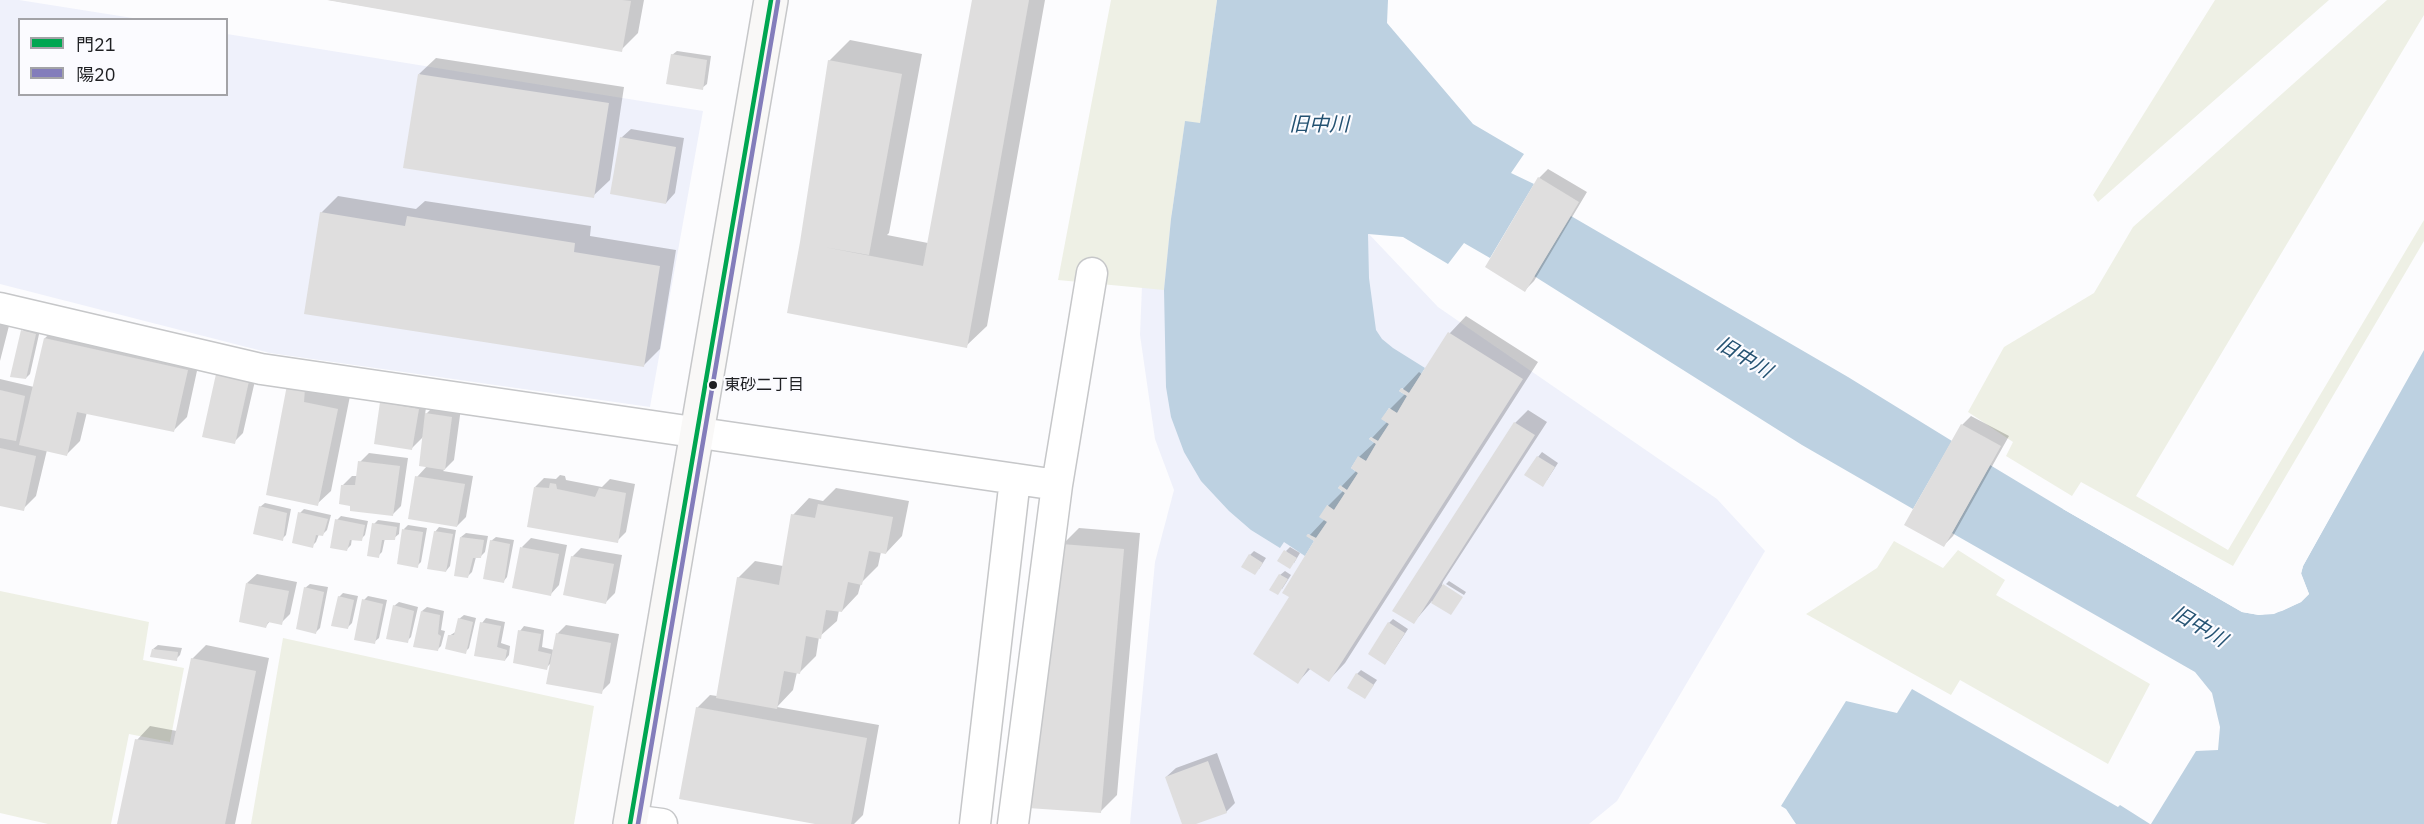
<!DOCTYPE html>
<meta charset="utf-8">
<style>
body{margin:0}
#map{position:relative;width:2424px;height:824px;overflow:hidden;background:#fcfcfe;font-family:"IBM Plex Sans","Noto Sans JP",sans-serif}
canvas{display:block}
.legend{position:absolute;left:18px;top:18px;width:210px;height:78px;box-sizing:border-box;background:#fbfbff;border:2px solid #a3a3a7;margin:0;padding:8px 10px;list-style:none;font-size:18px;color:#1f2023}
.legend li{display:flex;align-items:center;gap:12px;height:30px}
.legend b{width:30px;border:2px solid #a3a3a7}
</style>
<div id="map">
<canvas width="2424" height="824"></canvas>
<ul class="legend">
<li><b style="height:8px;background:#00a651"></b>門21</li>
<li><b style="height:8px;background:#837dbb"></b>陽20</li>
</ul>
</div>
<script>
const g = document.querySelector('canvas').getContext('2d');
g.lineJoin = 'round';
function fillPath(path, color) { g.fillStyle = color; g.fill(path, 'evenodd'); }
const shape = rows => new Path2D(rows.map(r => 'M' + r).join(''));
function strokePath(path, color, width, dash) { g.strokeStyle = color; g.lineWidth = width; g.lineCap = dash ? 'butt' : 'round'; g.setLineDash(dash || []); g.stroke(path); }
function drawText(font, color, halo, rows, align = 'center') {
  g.font = font + ' "IBM Plex Sans","Noto Sans JP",sans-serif'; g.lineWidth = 4.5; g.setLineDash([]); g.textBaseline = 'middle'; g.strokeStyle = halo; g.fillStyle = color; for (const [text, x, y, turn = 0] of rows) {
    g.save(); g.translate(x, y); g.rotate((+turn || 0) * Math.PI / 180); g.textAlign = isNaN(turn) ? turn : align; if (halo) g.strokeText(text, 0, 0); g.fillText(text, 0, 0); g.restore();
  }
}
fillPath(shape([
 [0,0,19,0,139,19,20,20,20,94,226,94,227,34,703,111,650,407,270,353,0,284],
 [1145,212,1368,233,1438,307,1717,499,1765,551,1617,801,1589,824,1130,824,1155,562,1174,490,1155,439,1140,335]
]), '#eff1fb');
fillPath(shape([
 [1111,0,1217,0,1200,124,1185,122,1171,219,1164,290,1058,280],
 [2215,0,2329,0,2098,202,2093,195],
 [2387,0,2424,0,2424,15,2136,496,2228,550,2424,220,2424,241,2233,566,2081,482,2072,496,2006,456,2013,442,1968,412,2004,347,2094,293,2133,227],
 [1894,541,1943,568,1958,550,2005,580,1996,595,2150,684,2108,764,1960,680,1951,695,1806,614,1877,568],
 [0,591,149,622,143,660,184,668,170,742,129,734,111,824,48,824,0,813],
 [283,638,594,706,574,824,251,824]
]), '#eef0e5');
fillPath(shape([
 [1217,0,1388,0,1387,23,1473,124,1524,154,1511,173,1534,184,1490,258,1464,243,1448,264,1403,237,1368,234,1369,278,1376,330,1382,339,1393,348,1425,368,1409,393,1402,388,1399,391,1407,396,1397,413,1389,408,1382,419,1389,424,1378,441,1371,437,1369,439,1376,444,1366,461,1358,457,1351,468,1358,473,1347,490,1340,486,1338,488,1345,493,1334,510,1327,505,1327,522,1316,538,1308,534,1307,536,1314,541,1305,556,1284,542,1280,548,1251,530,1229,511,1201,481,1184,452,1171,417,1166,387,1164,290,1171,219,1185,121,1200,123],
 [1571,216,1848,377,1952,441,1913,509,1802,445,1534,276],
 [2424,350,2424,824,2151,824,2196,751,2218,750,2220,727,2212,693,2195,672,1952,533,1990,465,2063,509,2242,612,2259,615,2274,614,2301,602,2309,594,2301,573,2303,566],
 [1912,689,2118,807,2120,805,2150,824,1796,824,1786,809,1781,806,1846,701,1897,713]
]), '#bdd1e1');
fillPath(shape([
 [2424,347,2303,566,2301,574,2309,594,2301,602,2282,611,2259,615,2242,612,2063,509,2065,507,2243,610,2259,612,2280,609,2306,594,2298,574,2301,564,2403,379]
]), '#fcfcfe');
fillPath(shape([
 [329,0,644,0,638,33,621,50],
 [974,0,1045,0,987,326,966,346,802,242,829,61,850,40,922,54,889,233,887,235,928,243],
 [677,51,711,56,707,84,702,88,672,55],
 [436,58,624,87,610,180,593,196,419,74],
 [631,129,684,138,675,193,666,203,621,138],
 [1548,169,1587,192,1534,281,1525,290,1539,178],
 [338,196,416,209,425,201,591,226,590,236,676,250,660,349,644,365,321,213],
 [0,315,11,318,0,361],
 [1466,316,1538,362,1345,663,1329,680,1311,668,1298,682,1291,597,1316,541,1309,536,1325,519,1328,506,1344,490,1340,488,1357,470,1359,457,1375,442,1371,439,1372,438,1388,421,1390,409,1406,393,1401,391,1403,389,1419,372,1423,375,1450,333],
 [59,325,200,357,187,417,174,430,87,412,80,441,66,455,47,450,36,496,23,509,0,504,0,379,34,387,45,338],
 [27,326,40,330,30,374,26,378,23,331],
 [227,365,257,372,243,433,234,442,217,374],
 [289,386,350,396,331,491,317,504],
 [391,394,427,400,425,415,435,405,461,408,454,460,443,471,473,476,466,517,457,526,417,477,427,466,423,437,412,448,381,403],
 [1528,410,1547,422,1443,582,1442,585,1451,613,1432,601,1414,622,1515,423],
 [1971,416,2009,436,1953,536,1944,545,1962,425],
 [1542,452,1558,463,1547,480,1538,457],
 [369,453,408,458,401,506,392,515,342,486,352,476,358,476,360,462],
 [560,475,565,476,566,480,602,487,610,479,635,484,626,532,617,541,535,487,544,478,556,479],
 [836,488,909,501,902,536,886,553,881,552,878,566,861,583,858,594,842,611,839,610,837,621,819,637,816,656,799,673,797,672,793,690,777,707,879,725,863,815,854,824,823,824,697,708,710,695,717,696,738,578,755,561,783,566,793,515,809,498,823,501],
 [265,503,291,509,286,535,282,539,260,507],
 [304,509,331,515,327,530,323,534,319,534,316,542,312,546,300,513],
 [341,516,368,521,365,535,361,539,352,538,351,545,346,550,337,520],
 [378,520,400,523,399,534,394,538,385,538,382,552,378,556,374,524],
 [408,525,427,528,421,562,417,566,404,529],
 [439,527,456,530,450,566,446,571,435,532],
 [1079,528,1140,533,1117,795,1100,812,1062,545],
 [466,533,488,536,485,552,480,557,476,557,472,572,468,576,461,537],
 [496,537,514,540,507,577,503,582,491,541],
 [531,538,567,545,559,585,550,595,522,547],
 [1290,547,1300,553,1294,563,1286,551],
 [581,548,622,555,615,593,606,602,572,557],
 [1254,551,1266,558,1259,569,1250,555],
 [1285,571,1291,575,1282,589,1280,575],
 [257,574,297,582,290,614,281,623,270,621,266,626,247,583],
 [1449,581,1466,592,1464,595,1446,584],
 [310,584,328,587,320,628,316,632,305,588],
 [343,593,358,596,352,623,347,628,339,597],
 [368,596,387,600,379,638,374,642,364,600],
 [399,602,418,607,411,637,407,641,394,606],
 [427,607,444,611,441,630,445,631,441,646,437,650,422,611],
 [464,615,476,618,469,648,465,652,449,636,457,631,459,619],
 [486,618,505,622,501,643,510,646,509,655,505,660,482,623],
 [1393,619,1408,629,1385,664,1389,623],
 [566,625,619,634,610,683,601,692,552,662,546,668,520,631,524,626,544,630,542,647,554,650,557,634],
 [158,645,182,648,180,655,176,659,153,649],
 [206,645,269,658,235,824,118,824,137,740,150,726,177,731,192,659],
 [1361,670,1377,680,1365,697,1357,674],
 [1217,753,1235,803,1226,812,1192,824,1183,824,1166,777,1176,768]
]), '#0003');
fillPath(shape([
 [327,0,622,0,631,1,622,52],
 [972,0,1029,0,967,348,787,313,800,242,828,60,902,74,869,255,824,247,923,266],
 [671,54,707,60,703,90,666,84],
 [418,74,609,103,594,198,403,168],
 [620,137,676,147,666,204,610,194],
 [1538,177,1579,202,1525,292,1485,267],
 [320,212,405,226,407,216,575,243,574,252,660,266,644,367,304,314],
 [21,330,36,334,26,379,10,377],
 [1448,332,1523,379,1329,682,1308,668,1298,684,1253,654,1289,597,1282,593,1314,541,1306,536,1308,534,1316,538,1327,522,1319,517,1327,505,1334,510,1345,493,1338,488,1340,485,1347,490,1358,473,1351,468,1358,456,1366,461,1376,444,1369,439,1371,437,1378,441,1389,424,1381,419,1389,408,1397,413,1407,396,1399,391,1401,388,1409,393],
 [44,338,188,370,174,432,77,412,67,456,19,445],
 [216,374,249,381,235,444,202,437],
 [287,385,305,388,304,402,338,409,318,506,266,495],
 [0,390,25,396,16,441,0,438],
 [380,402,419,409,412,450,374,444],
 [425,413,452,417,445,470,419,466],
 [1514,422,1535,435,1414,624,1392,611],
 [1961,424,2001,446,1944,547,1904,525],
 [0,448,36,456,24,511,0,506],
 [1537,456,1555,467,1543,487,1524,475],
 [358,461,400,466,393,516,350,511,350,506,339,504,341,485,355,485],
 [415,476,465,484,457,527,408,519],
 [550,483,556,484,557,489,595,497,599,488,626,493,618,543,527,527,534,487,549,488],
 [818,504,893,517,886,554,869,551,862,585,848,582,842,612,826,610,821,639,806,636,800,674,784,671,777,709,716,698,737,577,779,585,791,514,815,518],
 [259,506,287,513,283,541,253,534],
 [298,512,328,519,323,536,316,535,313,548,292,543],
 [335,519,365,525,362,541,350,540,347,551,330,548],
 [372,523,397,527,395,540,382,540,379,558,367,556],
 [402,529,423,532,418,568,397,564],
 [434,531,453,534,446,572,427,569],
 [460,537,484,540,481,558,473,558,468,578,454,576],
 [490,540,510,544,504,583,483,579],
 [1061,544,1124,549,1101,813,1028,808],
 [520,547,559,554,551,596,512,588],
 [1284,550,1297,558,1290,569,1277,561],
 [1249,554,1263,563,1255,575,1241,567],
 [571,556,614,564,606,604,563,595],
 [1279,574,1288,579,1278,595,1269,590],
 [246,583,289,591,282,625,268,622,266,628,239,622],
 [1443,584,1463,597,1451,615,1431,603],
 [304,587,324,592,316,634,296,629],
 [338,596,354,600,348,629,331,626],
 [362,599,383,604,375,644,354,640],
 [393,605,414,611,408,643,386,639],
 [421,611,440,615,438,634,441,636,438,651,413,647],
 [458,618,473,622,466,654,445,649,448,635,454,635],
 [480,622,501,626,497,647,507,650,505,661,474,656],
 [1388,622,1405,633,1385,665,1368,654],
 [518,630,541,634,538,651,551,654,547,670,513,663],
 [556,633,611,643,602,694,546,684],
 [152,649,178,652,177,661,150,657],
 [191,658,256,671,225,824,117,824,135,739,173,745],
 [1356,673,1374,685,1365,699,1347,688],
 [696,707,867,738,851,824,815,824,679,799],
 [1208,761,1227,813,1196,824,1182,824,1165,777]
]), '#dfdede');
const street = shape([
 [0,308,261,369,1057,485],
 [631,820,662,824],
 [975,824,1015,479],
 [1013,824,1057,485,1092,273]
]);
const secondary = shape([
 [630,824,771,0]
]);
strokePath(street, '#c6c7c9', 33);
strokePath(secondary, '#c6c7c9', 36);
strokePath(street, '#fff', 30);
strokePath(secondary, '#f9f8f7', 33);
strokePath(shape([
 [630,824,771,0]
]), '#00a651', 4.5);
strokePath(shape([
 [638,824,778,1]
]), '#837dbb', 4.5);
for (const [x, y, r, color] of [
 [713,385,5,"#1f2023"]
]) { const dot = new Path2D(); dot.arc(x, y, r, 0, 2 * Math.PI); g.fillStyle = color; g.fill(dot); strokePath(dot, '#fbfbff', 2); }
drawText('16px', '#1f2023', '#fbfbff', [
 ["東砂二丁目",724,385]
], 'left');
drawText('italic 20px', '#235171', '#fbfbff', [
 ["旧中川",1319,125],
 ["旧中川",1744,358,31],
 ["旧中川",2199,627,31]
]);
</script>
